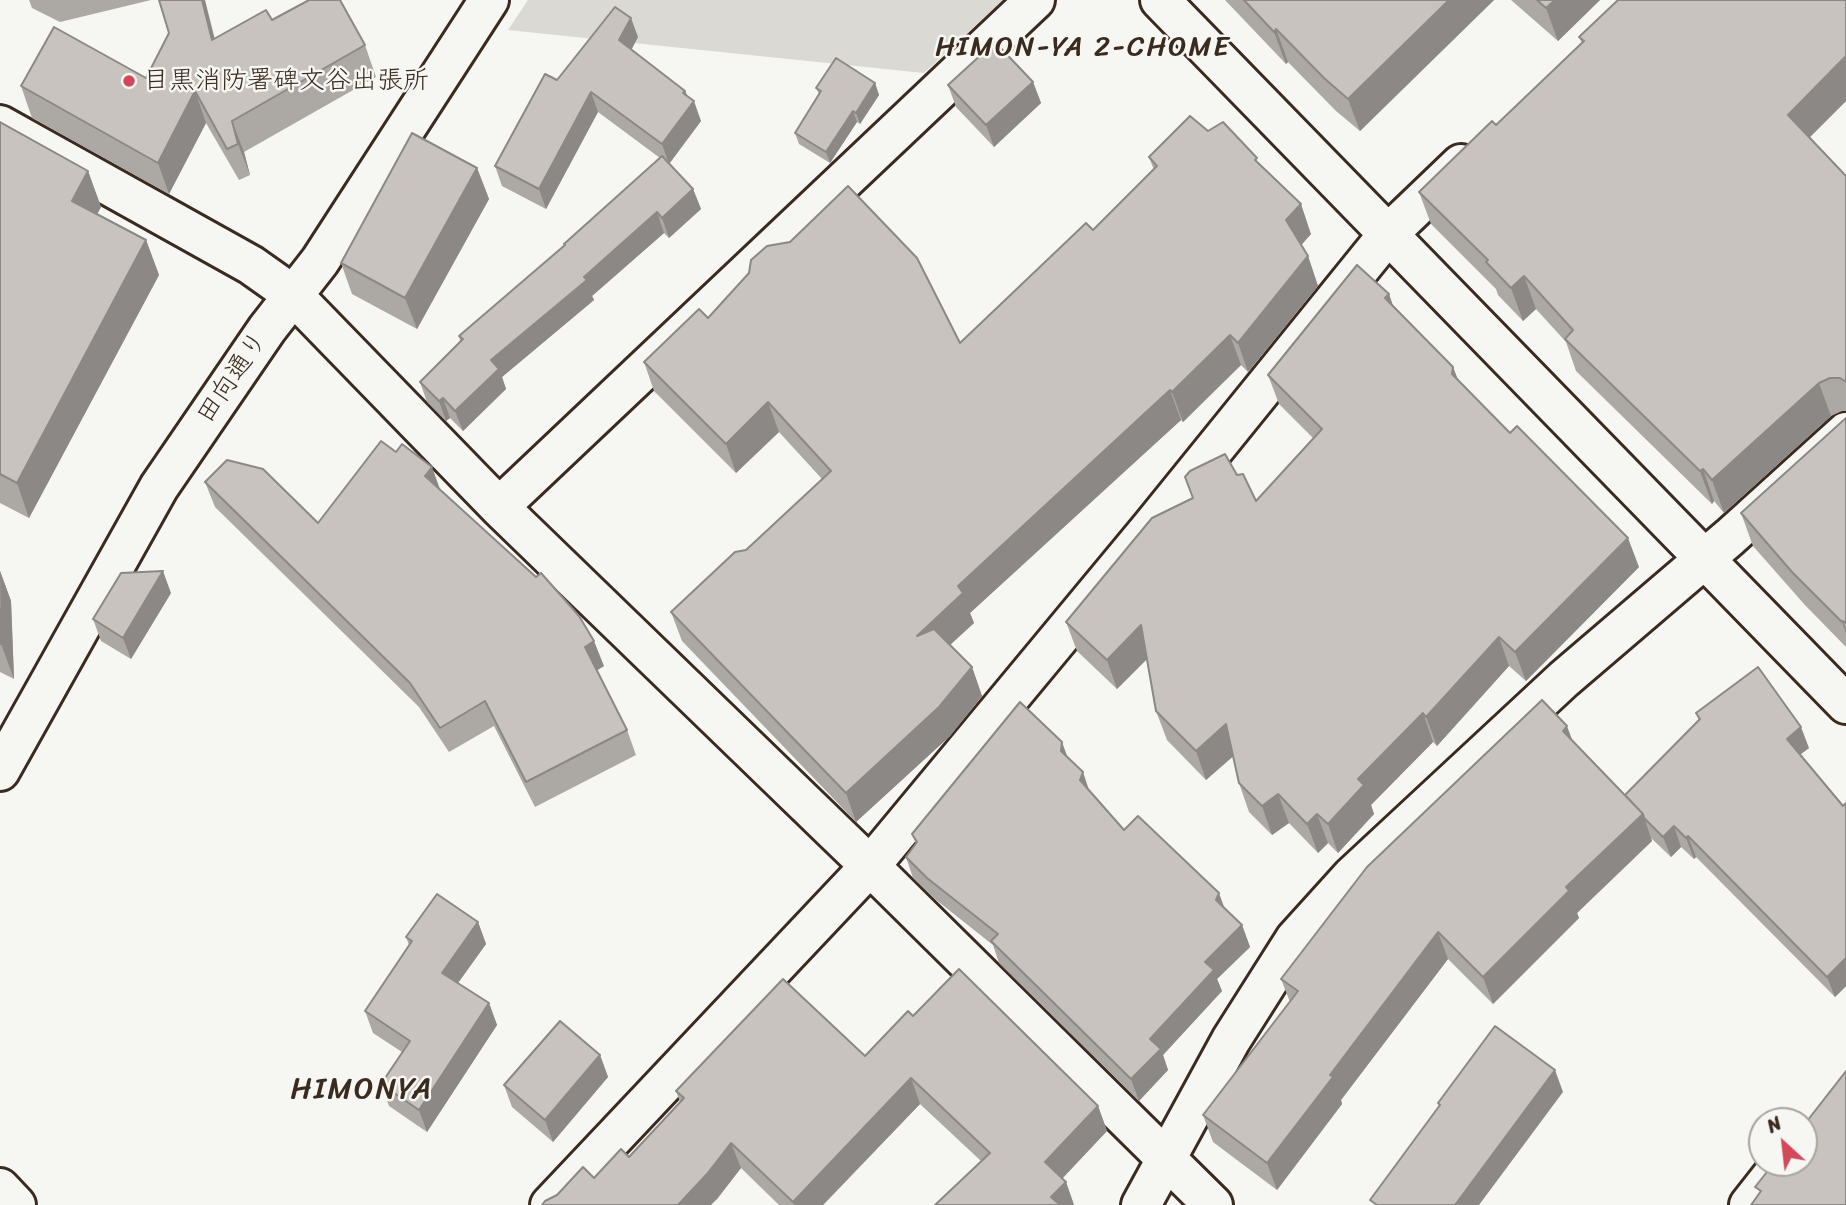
<!DOCTYPE html>
<meta charset="utf-8">
<style>
body{margin:0}
#map{position:relative;width:1846px;height:1205px;overflow:hidden;background:#f6f6f2;font-family:Sriracha,sans-serif}
canvas{display:block}
.north{position:absolute;left:1748px;top:1107px;width:70px;height:70px;box-sizing:border-box;background:#f6f6f2;border:2px solid #aba49d;border-radius:50%;rotate:333deg;font-size:19px;font-weight:700;line-height:28px;text-align:center;color:#3b2a1e}
.north::after{content:'';display:block;margin:auto;width:24px;height:32px;background:#d1495b;clip-path:polygon(50% 0,100% 100%,50% 72%,0 100%)}
</style>
<div id="map">
<canvas width="1846" height="1205"></canvas>
<div class="north">N</div>
</div>
<script>
const g = document.querySelector('canvas').getContext('2d');
g.lineJoin = 'round';
function fillPath(path, color) { g.fillStyle = color; g.fill(path, 'evenodd'); }
const shape = rows => new Path2D(rows.map(r => 'M' + r).join(''));
function strokePath(path, color, width, dash) { g.strokeStyle = color; g.lineWidth = width; g.lineCap = dash ? 'butt' : 'round'; g.setLineDash(dash || []); g.stroke(path); }
function drawText(font, color, halo, rows, align = 'center') {
  g.font = font + ' Sriracha,"Klee One",sans-serif'; g.lineWidth = 5; g.setLineDash([]); g.textBaseline = 'middle'; g.strokeStyle = halo; g.fillStyle = color; for (const [text, x, y, turn = 0] of rows) {
    g.save(); g.translate(x, y); g.rotate((+turn || 0) * Math.PI / 180); g.textAlign = isNaN(turn) ? turn : align; if (halo) g.strokeText(text, 0, 0); g.fillText(text, 0, 0); g.restore();
  }
}
fillPath(shape([
 [528,0,1003,0,924,73,508,30]
]), '#dad9d3');
const minor = shape([
 [1160,0,1846,704],
 [0,125,251,265,292,294,499,507,870,866,1213,1205],
 [499,507,1035,0],
 [0,771,159,487,267,329,320,261,489,0],
 [0,1188,16,1205],
 [550,1205,870,866,1152,526,1389,233,1461,164],
 [1141,1205,1231,1040,1295,939,1352,876,1564,679,1730,537,1846,432],
 [1749,1205,1782,1163]
]);
strokePath(minor, '#3b2a1e', 44);
strokePath(minor, '#f6f6f2', 38);
fillPath(shape([
 [29,0,151,0,60,22,32,8],
 [1225,0,1494,0,1360,131,1336,111,1288,62,1286,64],
 [1511,0,1600,0,1558,41],
 [1846,0,1846,101,1810,137,1846,176,1846,411,1842,411,1831,416,1724,513,1714,501,1712,504,1576,371,1566,342,1536,309,1523,321,1498,295,1496,289,1431,224,1419,192,1496,125,1582,43,1579,37],
 [272,20,365,45,376,77,244,152,250,175,239,180,206,123,169,194,32,118,21,86,146,78,215,39],
 [638,37,631,50,685,91,701,121,669,164,693,189,701,209,669,238,664,233,592,296,594,300,502,377,506,389,463,431,450,418,446,421,427,402,420,382,460,341,459,336,565,246,564,244,660,158,598,112,546,209,502,186,495,166,557,80],
 [1033,82,1041,103,994,147,956,107,948,85],
 [875,83,879,95,860,124,857,122,830,163,799,144,795,133,819,94,816,88],
 [0,122,88,171,101,207,97,214,146,240,159,275,29,518,0,503],
 [1208,131,1259,164,1311,234,1301,245,1308,256,1318,286,1248,372,1241,365,1183,422,1181,420,970,613,974,623,950,645,972,667,982,696,950,736,856,822,682,641,671,612,746,550,822,479,779,432,736,473,654,391,644,362,708,318,960,343,1093,230,1154,170,1149,157],
 [477,168,489,199,417,329,352,294,341,263],
 [1389,294,1393,307,1453,367,1458,380,1639,567,1526,681,1509,666,1437,746,1433,742,1371,805,1374,814,1338,853,1328,843,1318,853,1289,823,1272,835,1249,812,1239,783,1233,756,1206,780,1167,740,1156,711,1147,659,1117,689,1077,651,1066,622,1237,475,1256,501,1314,439,1279,404,1268,375],
 [1846,418,1846,647,1804,604,1753,546,1741,513],
 [205,482,318,523,440,490,604,666,597,670,627,730,636,755,535,807,494,726,449,752,419,707,215,507],
 [0,571,11,601,14,679,0,672],
 [171,593,131,659,101,641,93,619],
 [1696,713,1809,748,1800,755,1843,806,1846,803,1846,986,1835,997,1696,857,1694,859,1681,847,1671,857,1651,838,1652,841,1577,913,1579,918,1493,1004,1448,959,1341,1100,1342,1104,1277,1190,1213,1142,1203,1115,1290,1002,1281,979,1573,742,1625,795,1699,721],
 [1068,758,1089,790,1124,830,1225,909,1242,925,1250,947,1217,979,1222,991,1163,1055,1168,1070,1139,1101,999,963,993,945,935,899,913,878,906,857,916,844,912,834],
 [478,922,486,944,458,983,489,1003,497,1025,427,1132,389,1106,381,1084,402,1052,373,1033,365,1011,409,945,406,937],
 [913,1016,1098,1106,1107,1131,1062,1179,1066,1182,1074,1205,935,1205,981,1161,920,1104,823,1205,779,1205,741,1168,717,1199,594,1178,629,1157,680,1102,676,1091,865,1056],
 [600,1055,608,1077,553,1142,512,1107,504,1085]
]), '#aca8a3');
fillPath(shape([
 [202,0,205,0,223,72,212,40],
 [1449,0,1494,0,1360,131,1348,99],
 [1555,0,1600,0,1558,41,1546,8],
 [631,18,638,37,626,60,619,40],
 [1276,29,1288,62,1286,64,1274,32],
 [1846,56,1846,101,1800,147,1788,115],
 [1033,82,1041,103,994,147,986,125],
 [875,83,879,95,860,124,856,113],
 [195,91,206,123,169,194,158,163],
 [685,91,691,106,694,101,701,121,669,164,662,144,683,93],
 [591,92,598,112,546,209,539,189],
 [853,111,857,122,830,163,826,152],
 [232,121,244,152,250,175,238,144],
 [477,168,489,199,417,329,405,298],
 [88,171,101,207,85,236,72,201],
 [693,189,701,209,669,238,662,218],
 [1301,204,1311,234,1297,250,1286,220],
 [657,212,664,233,592,296,594,300,502,377,506,389,463,431,455,411,491,360],
 [146,240,159,275,29,518,17,483],
 [1308,256,1318,286,1248,372,1238,343],
 [1524,276,1536,309,1523,321,1511,288],
 [1389,294,1399,323,1385,298],
 [1230,335,1241,365,1183,422,1172,392],
 [1453,367,1464,396,1452,374],
 [1819,383,1831,416,1724,513,1712,480],
 [1170,390,1181,420,970,613,974,623,928,665,917,636,958,586],
 [443,398,450,418,446,421,439,401],
 [768,402,779,432,736,473,726,444],
 [432,467,441,492,425,476],
 [1703,469,1714,501,1712,504,1700,471],
 [1628,538,1639,567,1526,681,1515,652],
 [0,571,11,601,14,679,1,644],
 [163,571,171,593,131,659,123,638],
 [1843,621,1846,628,1846,633,1842,622],
 [1141,625,1152,654,1117,689,1107,660],
 [1499,637,1509,666,1437,746,1426,717],
 [594,641,604,666,594,672,585,647],
 [972,667,982,696,950,736,856,822,846,793],
 [1423,713,1433,742,1371,805,1374,814,1338,853,1328,824,1358,779],
 [1226,724,1237,753,1206,780,1196,751],
 [1567,726,1577,753,1563,731],
 [1801,727,1809,748,1794,759,1787,739],
 [1062,742,1070,764,1061,751],
 [1083,772,1090,793,1080,780],
 [1278,794,1289,823,1272,835,1262,806],
 [1317,814,1328,843,1318,853,1307,824],
 [1643,814,1652,841,1577,913,1579,918,1493,1004,1483,977,1566,887],
 [1674,826,1681,847,1671,857,1663,837],
 [1688,836,1696,857,1694,859,1686,838],
 [1219,893,1227,915,1216,900],
 [478,922,486,944,450,994,442,973],
 [1242,925,1250,947,1217,979,1222,991,1163,1055,1168,1070,1139,1101,1131,1079,1150,1039,1205,962],
 [1438,932,1448,959,1341,1100,1342,1104,1277,1190,1267,1163,1330,1075],
 [1846,958,1846,986,1835,997,1827,977],
 [489,1003,497,1025,427,1132,419,1110],
 [600,1055,608,1077,553,1142,545,1120],
 [1555,1070,1563,1092,1479,1205,1455,1205],
 [911,1078,920,1104,823,1205,794,1205,793,1202],
 [1098,1106,1107,1131,1054,1187,1045,1162],
 [731,1143,741,1168,717,1199,711,1205,678,1205],
 [1066,1182,1074,1205,1054,1205,1051,1197]
]), '#8c8885');
const building = shape([
 [159,0,202,0,212,40,266,10,272,20,309,0,340,0,365,45,232,121,238,144,227,149,195,91,158,163,21,86,54,27,146,78,169,33,159,0],
 [1244,0,1449,0,1348,99,1324,78,1276,29,1274,32,1244,0],
 [1537,0,1555,0,1546,8,1537,0],
 [1618,0,1846,0,1846,56,1788,115,1846,176,1846,382,1840,378,1830,378,1819,383,1712,480,1703,469,1700,471,1565,339,1573,330,1524,276,1511,288,1486,262,1488,260,1419,192,1492,121,1496,125,1584,41,1579,37,1618,0],
 [615,7,631,18,619,40,685,91,683,93,694,101,662,144,591,92,539,189,495,166,545,74,557,80,615,7],
 [995,42,1033,82,986,125,948,85,995,42],
 [836,58,875,83,856,113,853,111,826,152,795,133,821,91,816,88,836,58],
 [1190,116,1208,131,1223,122,1257,158,1255,160,1301,204,1286,220,1308,256,1238,343,1230,335,1172,392,1170,390,958,586,963,593,917,636,934,629,972,667,939,707,846,793,671,612,735,552,746,550,831,471,768,402,726,444,644,362,699,309,708,318,749,273,751,260,767,246,790,242,848,186,917,258,960,343,1086,223,1093,230,1157,166,1149,157,1190,116],
 [0,122,88,171,72,201,146,240,17,483,0,474,0,122],
 [412,133,477,168,405,298,341,263,412,133],
 [662,156,693,189,662,218,657,212,584,277,587,280,491,360,499,369,455,411,443,398,439,401,420,382,463,339,459,336,565,245,564,244,662,156],
 [1357,265,1389,294,1385,298,1453,367,1452,374,1510,433,1517,426,1628,538,1515,652,1499,637,1426,717,1423,713,1358,779,1364,785,1328,824,1317,814,1307,824,1278,794,1262,806,1239,783,1226,724,1196,751,1156,711,1141,625,1107,660,1066,622,1152,518,1193,498,1185,477,1190,471,1225,454,1237,475,1243,474,1256,501,1322,429,1268,375,1357,265],
 [1846,418,1846,623,1843,621,1842,622,1792,572,1741,513,1846,418],
 [381,441,396,452,402,444,432,467,425,476,536,577,541,573,579,616,594,641,585,647,627,730,526,782,485,701,440,728,410,683,205,482,227,460,263,469,318,523,381,441],
 [163,571,123,638,93,619,121,573,163,571],
 [0,609,1,644,0,643,0,609],
 [1758,667,1801,727,1787,739,1843,806,1846,803,1846,958,1827,977,1688,836,1686,838,1674,826,1663,837,1644,818,1643,814,1625,795,1700,719,1696,713,1758,667],
 [1542,700,1567,726,1563,731,1643,814,1566,887,1569,891,1483,977,1438,932,1330,1075,1333,1077,1267,1163,1203,1115,1298,991,1281,979,1367,867,1542,700],
 [1020,702,1062,742,1061,751,1083,772,1080,780,1124,830,1138,816,1219,893,1216,900,1242,925,1205,962,1214,970,1150,1039,1161,1049,1131,1079,991,941,998,934,927,878,906,857,917,842,912,834,1020,702],
 [437,894,478,922,442,973,489,1003,419,1110,381,1084,410,1041,365,1011,412,941,406,937,437,894],
 [959,969,1098,1106,1045,1162,1066,1182,1051,1197,1060,1205,935,1205,990,1153,911,1078,793,1202,731,1143,707,1174,678,1205,542,1205,545,1201,557,1195,583,1167,594,1178,621,1149,629,1157,684,1098,676,1091,783,979,865,1056,908,1011,913,1016,959,969],
 [560,1021,600,1055,545,1120,504,1085,560,1021],
 [1495,1026,1555,1070,1455,1205,1377,1205,1370,1200,1440,1105,1438,1103,1495,1026],
 [1846,1071,1846,1205,1751,1205,1761,1191,1755,1187,1774,1163,1804,1163,1804,1125,1846,1071]
]);
fillPath(building, '#c8c3be');
strokePath(building, '#8c8885', 2);
for (const [x, y, r, color] of [
 [129,81,7,"#d1495b"]
]) { const dot = new Path2D(); dot.arc(x, y, r, 0, 2 * Math.PI); g.fillStyle = color; g.fill(dot); strokePath(dot, '#f6f6f2', 2.5); }
drawText('26px', '#3b2a1e', '#f6f6f2', [
 ["目黒消防署碑文谷出張所",143,81]
], 'left');
drawText('26px', '#3b2a1e', '#f6f6f2', [
 ["田向通り",233,378,-56]
]);
g.letterSpacing = '2px';
drawText('28px', '#3b2a1e', '#f6f6f2', [
 ["HIMON-YA 2-CHOME",1083,48]
]);
g.letterSpacing = '0px';
g.letterSpacing = '2px';
drawText('30px', '#3b2a1e', '#f6f6f2', [
 ["HIMONYA",362,1090]
]);
g.letterSpacing = '0px';
</script>
